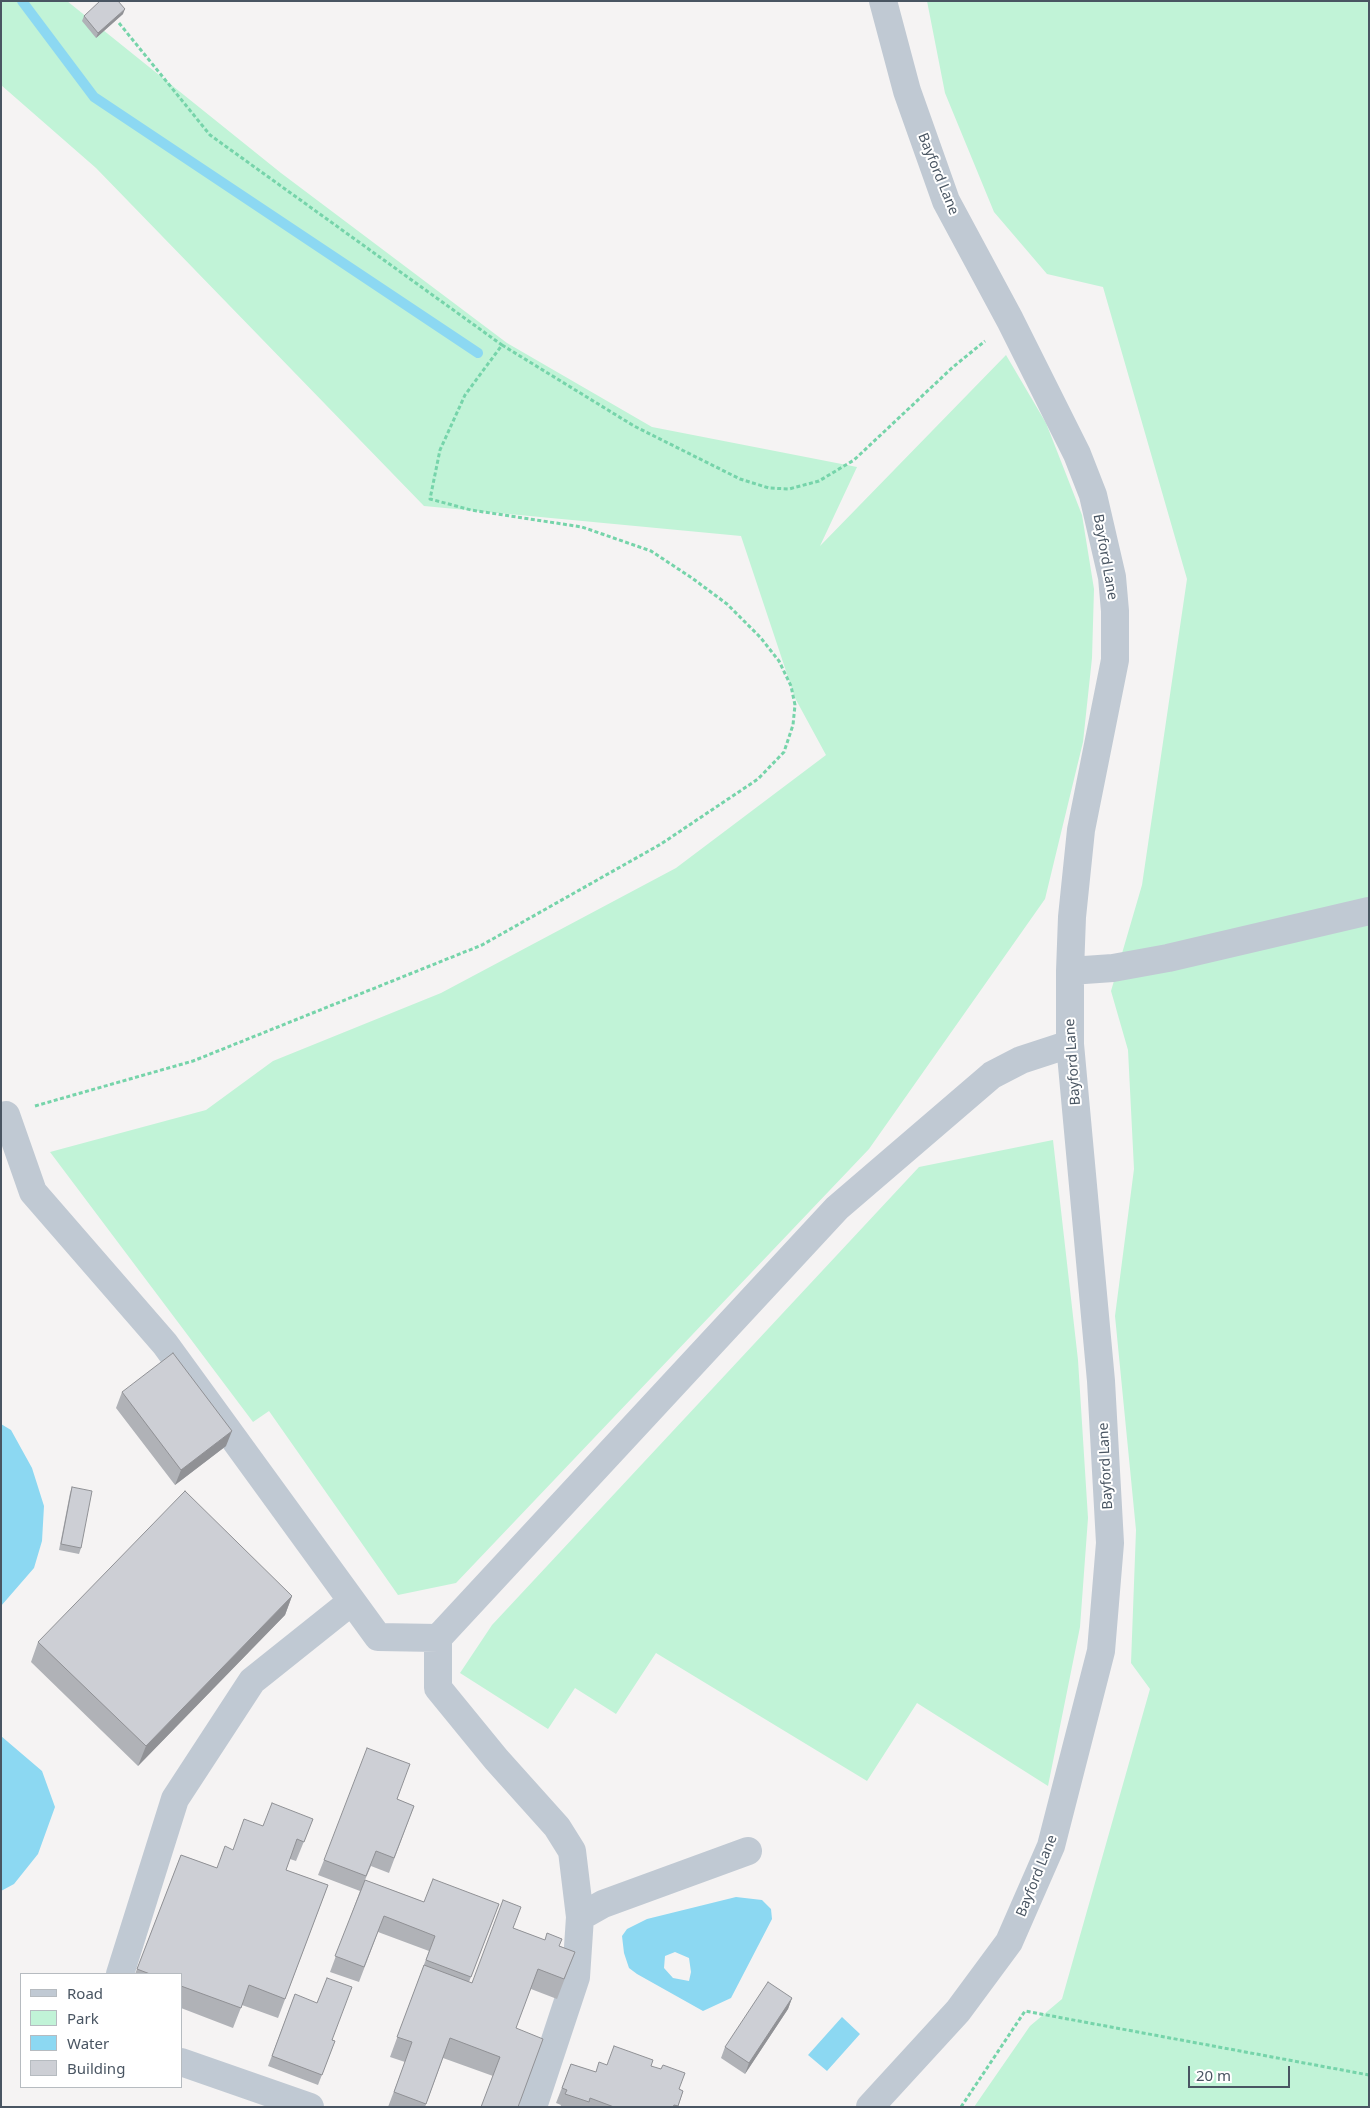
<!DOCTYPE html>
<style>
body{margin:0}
#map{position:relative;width:1370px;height:2108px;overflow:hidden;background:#f5f3f3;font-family:"Noto Sans",sans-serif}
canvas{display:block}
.frame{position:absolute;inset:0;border:2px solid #495562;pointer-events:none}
.legend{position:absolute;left:20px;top:1973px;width:162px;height:115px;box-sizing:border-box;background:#fff;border:1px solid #b6bbc0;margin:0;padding:6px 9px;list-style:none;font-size:15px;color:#495562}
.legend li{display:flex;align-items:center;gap:10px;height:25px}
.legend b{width:25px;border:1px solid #b6bbc0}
.scale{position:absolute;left:1188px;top:2066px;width:102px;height:22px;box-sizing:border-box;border:2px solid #495562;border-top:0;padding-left:6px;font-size:15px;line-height:18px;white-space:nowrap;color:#495562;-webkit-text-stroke:4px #fff;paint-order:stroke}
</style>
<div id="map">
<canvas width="1370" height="2108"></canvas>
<div class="frame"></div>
<ul class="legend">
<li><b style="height:6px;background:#c0c9d3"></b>Road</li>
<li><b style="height:14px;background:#c1f3d7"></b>Park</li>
<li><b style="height:14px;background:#8cd8f2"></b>Water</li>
<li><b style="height:14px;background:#cdcfd5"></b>Building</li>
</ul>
<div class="scale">20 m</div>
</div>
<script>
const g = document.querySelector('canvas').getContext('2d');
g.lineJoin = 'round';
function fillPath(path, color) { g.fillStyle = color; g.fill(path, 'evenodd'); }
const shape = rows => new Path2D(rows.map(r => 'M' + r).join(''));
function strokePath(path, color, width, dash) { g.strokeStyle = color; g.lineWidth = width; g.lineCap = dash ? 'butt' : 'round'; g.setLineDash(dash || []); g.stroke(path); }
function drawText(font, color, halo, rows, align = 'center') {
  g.font = font + ' "Noto Sans",sans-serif'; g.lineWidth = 4; g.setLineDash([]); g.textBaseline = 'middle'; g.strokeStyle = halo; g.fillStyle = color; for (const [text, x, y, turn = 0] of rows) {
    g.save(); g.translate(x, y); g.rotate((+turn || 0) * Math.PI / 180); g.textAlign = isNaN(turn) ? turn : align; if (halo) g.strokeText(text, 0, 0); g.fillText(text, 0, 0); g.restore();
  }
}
fillPath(shape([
 [1,1,67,1,281,173,507,343,652,427,857,467,820,546,1006,355,1046,423,1082,515,1094,589,1092,658,1083,742,1045,899,869,1149,456,1583,398,1595,269,1411,253,1422,50,1152,206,1110,273,1061,441,993,676,868,826,755,795,698,741,536,424,506,96,168,1,85],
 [927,1,1369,1,1369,2107,974,2107,1030,2026,1062,1999,1150,1689,1131,1663,1136,1530,1115,1316,1134,1169,1128,1050,1111,991,1142,885,1187,579,1103,287,1047,274,994,212,945,93],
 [1053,1140,1078,1360,1088,1518,1080,1627,1048,1786,917,1703,867,1781,656,1653,616,1714,575,1688,548,1729,460,1673,492,1625,919,1167]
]), '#c1f3d7');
fillPath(shape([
 [1,1424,11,1430,32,1468,44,1506,42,1541,34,1568,1,1606],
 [1,1736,42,1771,55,1807,38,1854,14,1884,1,1891],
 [736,1897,762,1900,771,1909,772,1919,731,1998,703,2011,637,1974,629,1968,624,1953,622,1936,627,1929,647,1919],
 [675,1952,689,1958,691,1972,689,1981,673,1978,664,1968,665,1956],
 [842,2017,860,2034,827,2071,808,2055]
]), '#8cd8f2');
strokePath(shape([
 [22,1,94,97,478,353]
]), '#8cd8f2', 10);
strokePath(shape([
 [119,23,210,135,502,345],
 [35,1106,193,1061,482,945,661,844,758,779,784,752,793,725,795,705,791,686,779,661,760,637,727,604,692,578,651,551,582,527,471,510,430,499,440,450,465,395,502,345,634,426,740,479,769,488,789,489,819,481,854,460,953,367,985,341],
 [961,2107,1025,2011,1369,2075]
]), '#76d4aa', 3, [4, 2.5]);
strokePath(shape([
 [1070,971,1113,968,1168,958,1369,911],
 [6,1115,33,1192,165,1344,378,1637,438,1638,837,1208,992,1075,1021,1060,1070,1044],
 [438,1638,438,1688,496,1759,557,1827,572,1851,580,1917,576,1977,533,2107],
 [580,1917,603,1904,748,1851],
 [120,1974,175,1799,252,1681,351,1602],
 [181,2062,310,2107],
 [870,2107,958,2011,1009,1942,1051,1846,1101,1651,1110,1543,1101,1381,1070,1044,1070,971,1072,917,1081,830,1115,660,1115,611,1112,577,1093,495,1077,454,1010,320,946,201,907,91,883,1]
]), '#c0c9d3', 28);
fillPath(shape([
 [123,14,96,38,82,21,84,16],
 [122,1392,226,1446,175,1485,116,1408],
 [72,1487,81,1548,79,1554,59,1550,70,1493],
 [292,1596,285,1615,138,1766,31,1662,38,1642],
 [397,1799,414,1806,389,1873,371,1866,365,1880,424,1902,499,1904,469,1982,472,1983,513,1928,575,1952,557,1999,531,1989,493,2076,443,2058,425,2107,388,2107,405,2062,390,2057,429,1951,378,1932,359,1982,330,1972,360,1891,318,1875,324,1860],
 [313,1819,296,1861,290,1859,286,1870,328,1885,278,2018,242,2005,233,2028,181,2008,181,1974,135,1974,181,1855,217,1868,233,1850,263,1826],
 [295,1994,333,2040,335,2041,318,2085,268,2066],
 [792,1998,788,2009,745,2074,721,2058,725,2047],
 [571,2064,596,2072,607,2065,651,2066,679,2089,683,2091,678,2107,560,2107,561,2105,556,2103]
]), '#b0b2b7');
fillPath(shape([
 [125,9,123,14,96,38,98,33],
 [232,1431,226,1446,175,1485,181,1470],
 [292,1596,285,1615,138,1766,146,1746],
 [792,1998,788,2009,745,2074,749,2063]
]), '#909195');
const building = shape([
 [100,1,118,1,125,9,98,33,84,16,100,1],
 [173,1353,232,1431,181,1470,122,1392,173,1353],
 [72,1487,92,1491,81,1548,61,1544,72,1487],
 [185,1491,292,1596,146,1746,38,1642,185,1491],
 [367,1748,410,1764,397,1799,414,1806,394,1858,376,1851,366,1876,324,1860,367,1748],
 [272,1803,313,1819,304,1842,297,1839,286,1870,328,1885,285,1999,249,1985,241,2008,181,1986,181,1974,150,1974,137,1969,181,1855,217,1868,225,1846,233,1850,244,1819,263,1826,272,1803],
 [433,1879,499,1904,471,1977,426,1960,435,1936,384,1916,364,1967,335,1956,365,1880,424,1902,433,1879],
 [503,1900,521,1907,513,1928,545,1940,547,1933,562,1939,559,1946,575,1952,564,1979,538,1969,516,2028,543,2039,518,2107,481,2107,500,2057,450,2038,426,2104,394,2092,412,2042,397,2037,424,1965,472,1983,503,1900],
 [327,1978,352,1987,332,2040,335,2041,322,2075,272,2056,295,1994,317,2003,327,1978],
 [768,1982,792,1998,749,2063,725,2047,768,1982],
 [614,2046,653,2060,651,2066,661,2069,663,2065,685,2073,679,2089,683,2091,678,2106,674,2105,673,2107,614,2107,590,2098,589,2102,565,2094,567,2090,562,2088,571,2064,596,2072,599,2062,607,2065,614,2046]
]);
fillPath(building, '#cdcfd5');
strokePath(building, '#909195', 1);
drawText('14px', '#495562', '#fff', [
 ["Bayford Lane",938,174,68],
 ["Bayford Lane",1105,557,80],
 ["Bayford Lane",1073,1062,-94],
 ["Bayford Lane",1106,1466,-93],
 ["Bayford Lane",1037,1876,-68]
]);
</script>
